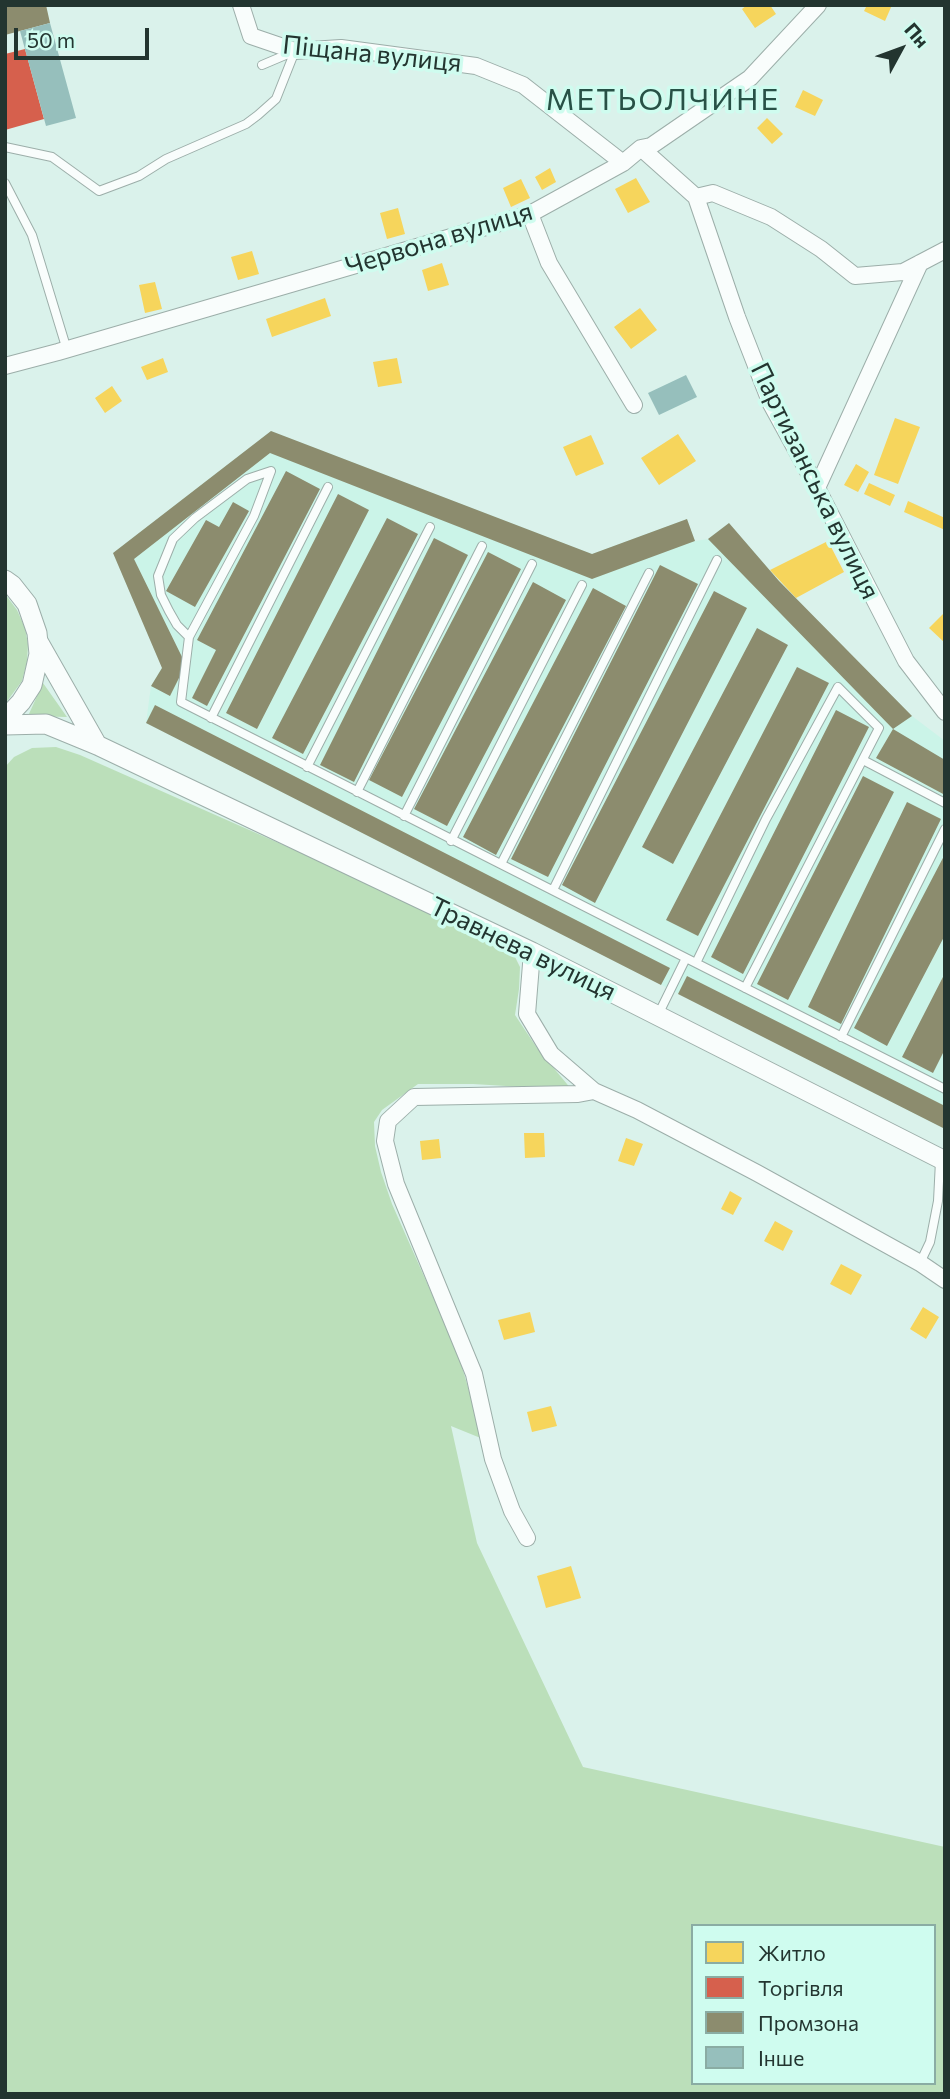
<!DOCTYPE html>
<meta charset="utf-8">
<style>
body{margin:0}
#map{position:relative;width:950px;height:2099px;overflow:hidden;background:#daf2eb;font-family:Commissioner,sans-serif}
canvas{display:block}
.frame{position:absolute;inset:0;border:7px solid #233530;pointer-events:none}
.legend{position:absolute;left:691px;top:1924px;width:245px;height:161px;box-sizing:border-box;background:#cffcef;border:2px solid #8aaca3;margin:0;padding:9px 12px;list-style:none;font-size:21px;color:#233530}
.legend li{display:flex;align-items:center;gap:14px;height:35px}
.legend b{width:35px;border:2px solid #8aaca3}
.north{position:absolute;left:866px;top:14px;width:70px;height:70px;-webkit-text-stroke:5px #cffcef;paint-order:stroke;rotate:49deg;font-size:19px;font-weight:700;line-height:28px;text-align:center;color:#233530}
.north::after{content:'';display:block;margin:auto;width:24px;height:32px;background:#233530;clip-path:polygon(50% 0,100% 100%,50% 72%,0 100%)}
.scale{position:absolute;left:14px;top:28px;width:135px;height:32px;box-sizing:border-box;border:4px solid #233530;border-top:0;padding-left:9px;font-size:21px;line-height:24px;white-space:nowrap;color:#233530;-webkit-text-stroke:5px #cffcef;paint-order:stroke}
</style>
<div id="map">
<canvas width="950" height="2099"></canvas>
<div class="frame"></div>
<ul class="legend">
<li><b style="height:19px;background:#f6d55c"></b>Житло</li>
<li><b style="height:19px;background:#d6604d"></b>Торгівля</li>
<li><b style="height:19px;background:#8c8c6e"></b>Промзона</li>
<li><b style="height:19px;background:#96bfbc"></b>Інше</li>
</ul>
<div class="north">Пн</div>
<div class="scale">50 m</div>
</div>
<script>
const g = document.querySelector('canvas').getContext('2d');
g.lineJoin = 'round';
function fillPath(path, color) { g.fillStyle = color; g.fill(path, 'evenodd'); }
const shape = rows => new Path2D(rows.map(r => 'M' + r).join(''));
function strokePath(path, color, width, dash) { g.strokeStyle = color; g.lineWidth = width; g.lineCap = dash ? 'butt' : 'round'; g.setLineDash(dash || []); g.stroke(path); }
function drawText(font, color, halo, rows, align = 'center') {
  g.font = font + ' Commissioner,sans-serif'; g.lineWidth = 7; g.setLineDash([]); g.textBaseline = 'middle'; g.strokeStyle = halo; g.fillStyle = color; for (const [text, x, y, turn = 0] of rows) {
    g.save(); g.translate(x, y); g.rotate((+turn || 0) * Math.PI / 180); g.textAlign = isNaN(turn) ? turn : align; if (halo) g.strokeText(text, 0, 0); g.fillText(text, 0, 0); g.restore();
  }
}
fillPath(shape([
 [271,431,592,554,687,519,695,541,708,539,729,523,779,581,912,716,945,741,945,1129,146,723,151,686,162,667,113,553]
]), '#cbf4e8');
fillPath(shape([
 [5,594,17,610,25,628,28,644,27,662,22,681,5,704],
 [43,683,67,717,28,716],
 [56,747,80,755,509,945,520,967,519,989,515,1015,537,1048,572,1090,473,1084,418,1084,382,1110,374,1122,375,1146,381,1172,392,1204,458,1353,483,1439,451,1426,477,1543,583,1767,945,1847,945,2094,5,2094,5,767,14,757,32,748],
 [693,1926,934,1926,934,2083,693,2083]
]), '#bbdfba');
fillPath(shape([
 [747,5,770,5,776,14,755,28,742,9],
 [867,5,892,5,885,21,864,11],
 [803,90,823,100,815,116,795,107],
 [767,118,783,134,772,144,757,128],
 [550,168,556,182,542,190,535,177],
 [636,178,650,202,628,213,615,189],
 [521,179,530,198,511,207,503,188],
 [398,208,405,234,387,239,380,213],
 [252,251,259,274,238,280,231,257],
 [442,263,449,285,428,291,422,270],
 [155,282,162,309,145,313,139,285],
 [325,298,331,316,272,337,266,319],
 [640,308,657,330,631,349,614,327],
 [163,358,168,372,147,380,141,367],
 [397,358,402,383,378,387,373,362],
 [112,386,122,401,105,413,95,398],
 [895,418,920,427,898,484,874,475],
 [678,434,696,461,659,485,641,458],
 [591,435,604,464,576,476,563,447],
 [856,464,869,472,858,492,844,485],
 [869,483,895,495,890,506,864,494],
 [908,501,945,518,945,530,904,512],
 [828,541,844,572,796,598,770,570],
 [945,612,945,643,929,628],
 [524,1133,544,1133,545,1157,525,1158],
 [626,1138,643,1144,634,1166,618,1161],
 [439,1139,441,1158,422,1160,420,1141],
 [730,1191,742,1198,733,1215,721,1209],
 [775,1221,793,1231,783,1251,764,1241],
 [841,1264,862,1275,851,1295,830,1284],
 [923,1307,939,1317,926,1339,910,1329],
 [530,1312,535,1332,504,1340,498,1320],
 [551,1406,557,1426,532,1432,527,1412],
 [571,1566,581,1598,546,1608,537,1576]
]), '#f6d55c');
fillPath(shape([
 [25,49,44,119,5,130,5,54]
]), '#d6604d');
fillPath(shape([
 [5,5,46,5,50,23,5,35],
 [271,431,592,554,687,519,695,541,592,579,270,453,134,559,183,659,183,670,170,696,151,686,162,668,113,553],
 [286,471,320,489,207,706,192,698,216,650,197,640],
 [338,494,369,510,257,729,226,713],
 [233,502,249,511,195,607,166,591,206,520,219,527],
 [387,518,418,534,303,754,272,738],
 [729,523,779,581,912,716,893,729,708,539],
 [434,538,468,555,354,782,320,765],
 [488,552,521,569,402,797,369,780],
 [660,565,698,584,548,877,511,859],
 [533,582,566,600,447,826,414,809],
 [593,588,626,606,496,855,463,837],
 [714,591,747,608,595,903,562,885],
 [757,628,788,645,673,864,642,847],
 [797,667,829,683,698,936,666,920],
 [155,705,670,968,661,985,146,723],
 [836,710,869,727,743,974,711,957],
 [893,729,945,760,945,795,876,758],
 [863,776,894,792,788,1000,757,984],
 [907,802,941,819,841,1024,808,1007],
 [945,854,945,935,887,1046,854,1028],
 [945,973,945,1049,933,1073,902,1057],
 [687,976,945,1106,945,1129,678,994]
]), '#8c8c6e');
fillPath(shape([
 [50,23,76,118,46,126,20,31],
 [686,375,697,397,659,415,648,393]
]), '#96bfbc');
const service = shape([
 [5,147,52,157,99,191,139,176,166,159,246,124,258,115,276,99,295,51,262,65],
 [5,183,32,235,67,350],
 [189,637,177,625,169,611,161,595,158,576,173,539,195,518,247,479,271,471,254,516,189,637,181,702,686,958],
 [211,718,328,487],
 [863,760,945,803],
 [307,767,430,527],
 [357,792,482,546],
 [404,816,532,564],
 [451,841,582,585],
 [501,864,649,573],
 [553,890,717,560],
 [696,963,766,819,838,687,879,728,745,988],
 [658,1015,686,958,945,1089],
 [841,1037,945,829],
 [920,1263,930,1242,938,1201,940,1161]
]);
const minor = shape([
 [241,5,251,36,295,51,341,48,476,66,523,85,623,163],
 [641,148,696,197,713,193,771,217,821,249,855,276,903,272,945,250],
 [696,197,737,317,771,404,817,488,906,661,945,712],
 [530,214,549,263,634,405],
 [5,366,58,352,530,214,623,163,641,148,651,146,750,78,818,5],
 [817,488,920,263],
 [532,952,527,1014,551,1054,594,1091],
 [527,1538,512,1511,493,1459,474,1374,396,1184,385,1141,388,1121,414,1097,578,1094,594,1091,637,1110,757,1173,920,1263,945,1280]
]);
const tertiary = shape([
 [5,580,12,585,27,604,37,633,39,654,32,685,21,702,5,719],
 [39,643,97,745],
 [5,725,46,724,97,745,532,952,945,1161]
]);
strokePath(service, '#9caea9', 10);
strokePath(minor, '#9caea9', 18);
strokePath(tertiary, '#9caea9', 21);
strokePath(service, '#f9fdfc', 8);
strokePath(minor, '#f9fdfc', 16);
strokePath(tertiary, '#f9fdfc', 19);
drawText('26px', '#233530', '#cffcef', [
 ["Піщана вулиця",372,54,6],
 ["Червона вулиця",439,239,-17],
 ["Партизанська вулиця",815,481,64],
 ["Травнева вулиця",523,949,26]
]);
g.letterSpacing = '2px';
drawText('30px', '#285146', '#cffcef', [
 ["МЕТЬОЛЧИНЕ",663,100]
]);
g.letterSpacing = '0px';
</script>
